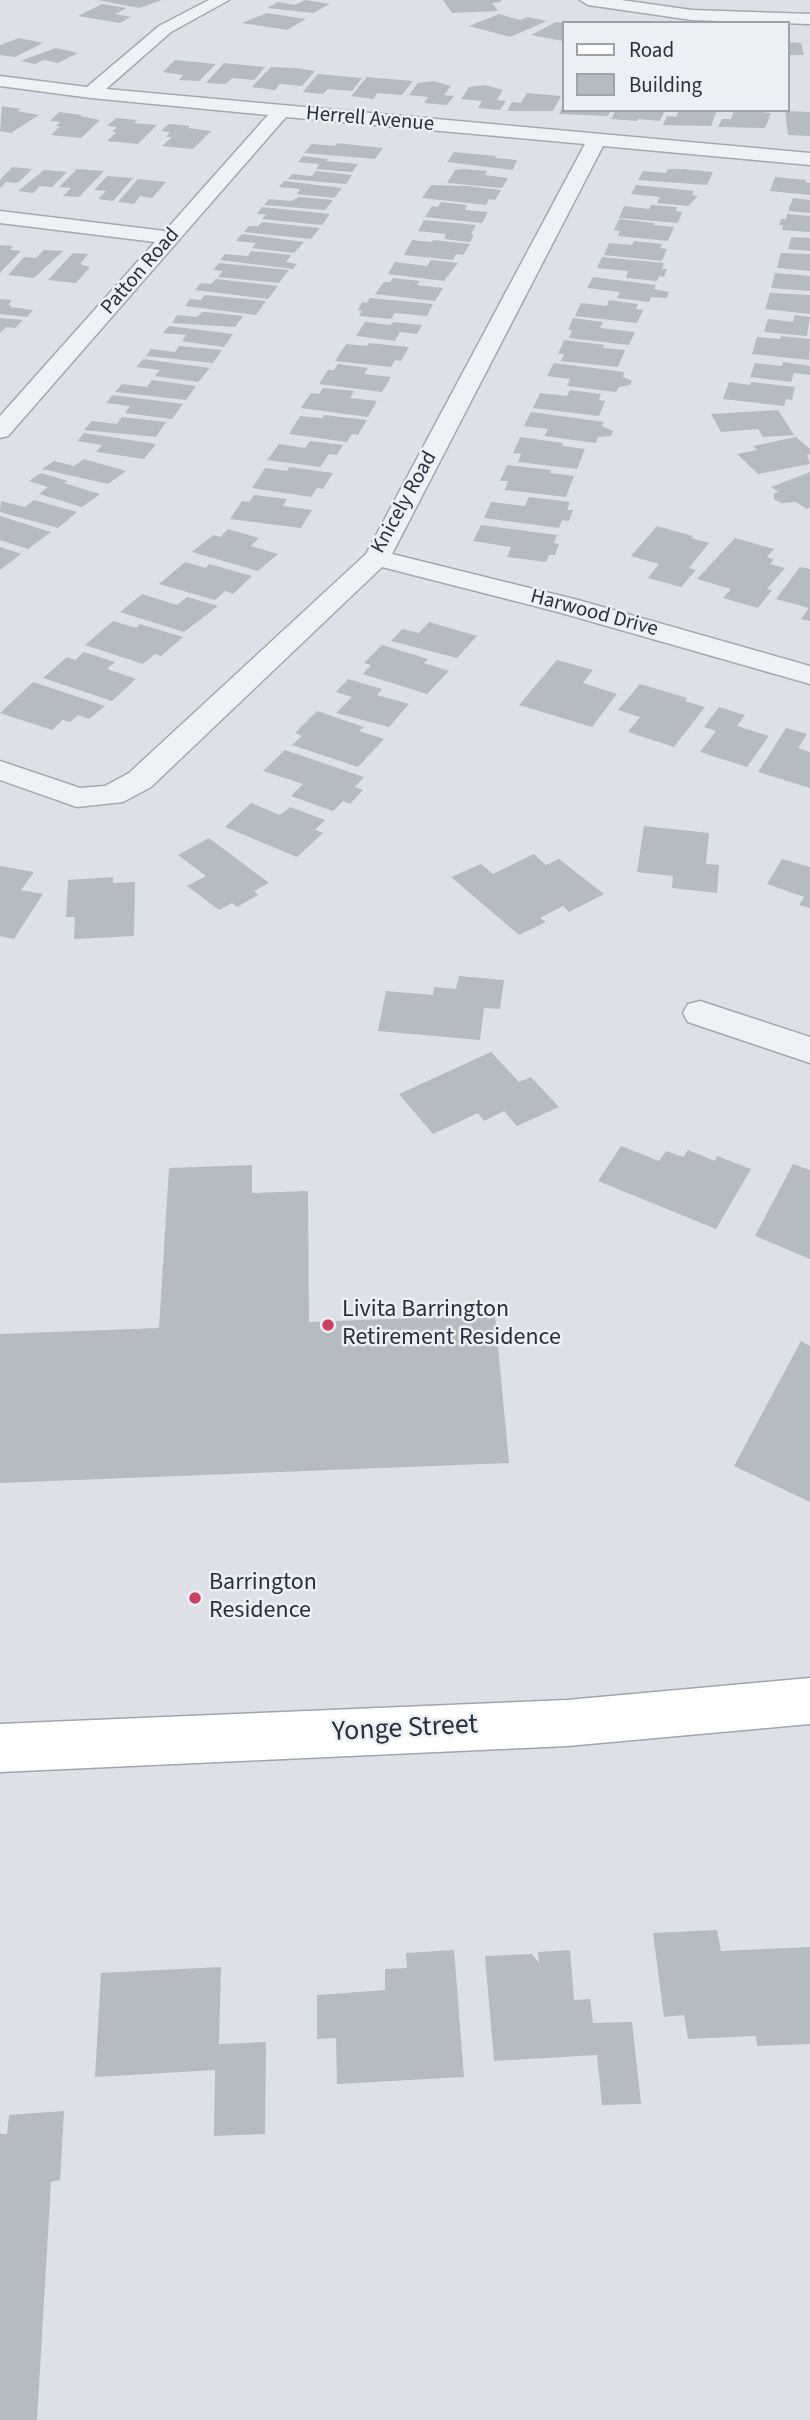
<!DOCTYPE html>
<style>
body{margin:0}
#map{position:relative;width:810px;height:2420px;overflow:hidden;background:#dde1e7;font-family:"Source Sans 3",sans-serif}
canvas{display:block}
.legend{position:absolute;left:562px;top:21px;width:228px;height:91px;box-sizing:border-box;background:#ecf0f4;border:2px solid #9da3ab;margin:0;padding:9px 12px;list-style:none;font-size:21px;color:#27303d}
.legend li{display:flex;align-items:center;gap:14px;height:35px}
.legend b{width:35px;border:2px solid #9da3ab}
</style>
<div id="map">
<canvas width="810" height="2420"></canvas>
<ul class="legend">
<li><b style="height:9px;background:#fff"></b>Road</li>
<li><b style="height:19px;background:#b4bbc3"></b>Building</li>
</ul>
</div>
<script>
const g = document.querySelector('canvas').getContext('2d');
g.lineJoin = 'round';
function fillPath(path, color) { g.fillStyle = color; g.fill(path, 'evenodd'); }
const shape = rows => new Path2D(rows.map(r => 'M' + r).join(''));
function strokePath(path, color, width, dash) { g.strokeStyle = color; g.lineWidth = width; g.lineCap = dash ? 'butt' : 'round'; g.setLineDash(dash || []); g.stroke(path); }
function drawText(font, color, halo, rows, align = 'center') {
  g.font = font + ' "Source Sans 3",sans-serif'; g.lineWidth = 5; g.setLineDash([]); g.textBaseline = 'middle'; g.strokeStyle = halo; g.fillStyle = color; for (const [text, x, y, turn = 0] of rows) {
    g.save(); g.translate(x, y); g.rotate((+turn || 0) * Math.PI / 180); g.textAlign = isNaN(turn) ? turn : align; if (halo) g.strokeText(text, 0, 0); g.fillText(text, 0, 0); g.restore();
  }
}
fillPath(shape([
 [98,0,162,0,139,8],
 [305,0,330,4,313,13,267,8,278,2,295,5],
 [443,0,501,0,501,2,492,3,498,11,452,13],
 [102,4,127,8,115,14,131,17,120,23,78,16],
 [267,13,306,19,287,30,242,23],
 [499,14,520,20,528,17,547,21,510,37,469,26],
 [556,22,563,23,563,41,531,35],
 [19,38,43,43,15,57,0,55,0,45],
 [787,42,801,43,804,55,787,55],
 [56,48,78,53,58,63,44,60,35,64,20,61],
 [175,60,216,64,199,81,179,80,183,75,163,72],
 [224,63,265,67,254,80,232,78,226,84,206,83],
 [271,67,296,68,315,71,302,86,280,84,275,90,252,87],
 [318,74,362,78,352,91,328,89,323,94,303,92],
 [367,77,413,81,402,95,377,93,373,99,351,96],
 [434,81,451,86,444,95,454,96,447,105,424,103,428,97,409,95,418,83],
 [485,85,503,90,497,100,506,101,500,110,478,108,482,101,461,99,469,87],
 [527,93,561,96,553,111,507,111,512,102,521,103],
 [2,106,21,109,17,111,39,115,11,133,0,131],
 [563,106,563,110,611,110,608,116,559,114],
 [616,110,655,110,664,112,660,121,638,119,637,121,611,119],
 [679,110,717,110,711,126,663,125,667,116,676,117],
 [734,110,744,110,771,113,765,128,718,127,722,119,731,119],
 [785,111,810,112,810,136,788,135],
 [59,112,82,115,80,116,100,120,81,138,51,135,60,126,56,126,60,122,50,121],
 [116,118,137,120,134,123,157,125,138,144,107,141,116,132,112,132,117,127,107,126],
 [169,124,190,126,188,128,211,131,193,149,162,146,172,137,166,137,170,132,161,131],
 [337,143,383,148,375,159,304,153,312,144,335,146],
 [454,152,496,156,495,158,517,160,513,170,447,162],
 [303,156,328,159,326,161,358,164,352,172,316,169,319,164,298,162],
 [12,167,32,169,18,183,6,182,0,188,0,180],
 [77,169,104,171,79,197,63,196,71,188,59,187],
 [462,169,487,171,485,175,508,178,502,188,447,183,455,170],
 [668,169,683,169,713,172,707,185,638,180,643,171,666,173],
 [44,170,67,172,52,187,40,186,33,193,18,191],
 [316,171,352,175,346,184,288,179,292,174,312,176],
 [107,176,133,178,113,201,98,199,106,191,94,190],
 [775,177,806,180,805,182,810,183,810,195,770,191],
 [138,179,166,182,152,198,140,196,134,204,118,202],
 [284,181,342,188,334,198,297,194,300,189,279,187],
 [431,185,466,186,501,190,495,200,489,199,486,205,422,198],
 [636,185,694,191,692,195,698,196,688,206,657,203,660,197,631,194],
 [299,197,333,200,325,210,264,205,269,199,291,201],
 [793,198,810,200,810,213,788,211],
 [441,202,467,205,465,210,488,212,482,223,425,217,432,206,438,207],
 [651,205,677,207,676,211,682,212,678,223,619,218,624,206,649,209],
 [262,207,330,214,322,225,262,219,266,214,257,214],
 [787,214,810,216,810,232,782,230,783,225,779,225,781,219,786,219],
 [619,219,654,223,654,225,674,227,668,241,618,236,620,231,614,230],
 [424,220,476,225,471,234,474,235,470,242,444,239,446,234,418,231],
 [262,222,320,228,311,239,244,232,249,226,258,226],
 [242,234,304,242,294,253,260,249,252,248,256,243,236,241],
 [791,237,810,238,810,251,788,249],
 [412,240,432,242,433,240,470,244,463,255,456,254,453,260,404,255],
 [634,241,662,244,660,248,667,249,662,261,604,255,609,243,632,245],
 [0,245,13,246,10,250,21,251,0,273],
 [44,250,63,251,34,278,8,275,24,257,36,258],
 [251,251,291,255,286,262,297,264,293,269,220,260,225,254,248,256],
 [73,253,88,254,80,264,90,267,76,283,48,280],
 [781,253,810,254,810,271,777,268],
 [602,257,664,263,662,269,667,269,664,277,659,276,657,281,626,278,628,271,597,268],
 [431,260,458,263,444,281,388,274,395,262,427,266],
 [219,263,289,270,279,283,218,277,223,271,213,270],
 [775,273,810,276,810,291,771,288],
 [593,277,656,285,654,289,669,292,667,298,651,297,649,302,617,298,620,292,587,288],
 [393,278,420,281,417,285,443,288,435,301,375,294,384,282,390,282],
 [216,279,278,286,268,299,195,290,201,283,211,284],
 [770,293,810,295,810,314,765,309],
 [205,295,266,301,256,315,185,306,190,299,201,300],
 [370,298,433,304,427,316,395,313,391,319,359,316,362,311,358,310,362,302,367,303],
 [0,299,12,300,8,305,11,305,10,307,33,310,27,317,0,314],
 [609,300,638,304,636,309,643,310,637,323,575,316,581,303,607,306],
 [202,312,206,312,243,316,235,327,172,323,177,315,197,317],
 [795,315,810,317,807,336,764,332,768,319,793,322],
 [0,318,23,320,15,328,6,327,0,333],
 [573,318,603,322,600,328,635,332,629,345,569,338,572,330,568,330],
 [365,322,391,325,393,322,422,325,417,334,400,332,395,341,356,336],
 [169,326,233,334,224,347,187,342,182,341,186,335,163,333],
 [781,336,810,339,809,360,752,354,757,337,780,339],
 [564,340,604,345,603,348,625,350,618,367,561,361,564,354,558,354],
 [369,343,409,347,401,361,395,360,391,367,335,361,346,344,367,346],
 [179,346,222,350,213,363,146,356,151,349,175,352],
 [143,359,210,368,198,382,155,376,160,370,136,367],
 [783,362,810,366,810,375,794,373,791,382,750,377,755,363,782,366],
 [554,363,624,372,623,377,632,381,630,385,619,387,616,392,567,386,570,379,547,376],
 [338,364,368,368,364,374,391,377,382,392,319,384,328,370,334,370],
 [152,380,196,386,186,400,115,392,122,384,147,387],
 [729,382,750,385,751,382,795,387,792,400,786,399,784,406,723,399],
 [323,388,354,391,350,398,377,401,368,417,301,408,311,393,319,394],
 [570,390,601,394,599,400,605,401,599,416,533,408,540,393,567,396],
 [113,395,183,404,172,419,125,413,130,406,106,403],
 [778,410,794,435,763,437,758,429,721,432,711,414],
 [531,412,604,422,602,426,613,431,611,436,598,437,596,443,544,436,548,429,524,426],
 [324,415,367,420,358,435,352,434,347,442,289,434,300,416,322,418],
 [122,417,166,422,156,437,84,430,92,421,117,424],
 [84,433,156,444,144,459,117,455,96,452,102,445,77,441],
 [520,437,563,443,562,446,585,449,577,469,518,462,521,454,513,453],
 [796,437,810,449,810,454,807,455,810,464,758,474,737,454,757,450,753,446],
 [310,441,343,445,337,455,329,454,320,467,267,460,279,444,305,448],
 [84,459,126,471,108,484,42,469,54,461,74,466],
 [507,465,551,470,550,473,574,476,566,497,505,490,508,481,500,481],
 [289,467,333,473,323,489,317,488,311,497,252,488,265,468,287,471],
 [810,472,810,507,807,509,796,502,781,503,774,499,774,493,779,492,771,487],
 [41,473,68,481,64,483,100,494,82,507,39,494,48,487,29,481],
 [254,495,287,499,283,506,312,510,301,528,230,519,242,501,249,502],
 [529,497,570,502,567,510,573,510,569,521,562,520,559,528,484,518,491,502,525,506],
 [34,500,77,512,58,528,0,512,1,501,25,507],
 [0,516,51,532,28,549,0,540],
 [481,525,557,535,554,543,559,544,555,555,549,555,546,562,507,557,511,547,473,541],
 [657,526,693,536,691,538,709,543,689,568,696,570,681,587,648,578,659,564,631,556],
 [228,529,259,538,251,546,278,554,258,571,192,552,213,535,220,537],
 [735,538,774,549,767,557,774,559,770,564,785,568,767,589,772,590,758,608,723,598,731,589,697,579],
 [0,547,21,554,0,570],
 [185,562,206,568,209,564,252,576,233,594,225,591,215,600,159,584],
 [800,567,810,569,810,621,801,619,809,608,776,599],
 [142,594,177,605,187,597,218,606,184,632,120,612],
 [113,621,136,628,140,624,183,637,161,656,155,654,143,664,85,645],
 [429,622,477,636,457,658,391,641,402,629,419,633],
 [382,645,428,659,424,663,449,671,427,694,363,674,371,665,364,663],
 [84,652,115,662,107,669,136,679,112,701,43,678,67,657,75,660],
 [557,660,593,670,583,683,617,694,592,727,519,705],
 [348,679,382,689,377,695,409,704,389,727,336,713,352,697,336,692],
 [33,682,105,706,89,719,78,715,70,722,63,720,52,730,0,713],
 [640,684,687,698,685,701,705,707,674,747,628,732,640,717,618,710],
 [719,707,745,715,737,726,769,736,747,767,700,752,716,731,704,727],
 [317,711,364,727,359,731,384,739,358,767,292,745,302,736,295,733],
 [786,728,807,734,798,748,810,752,810,788,758,772],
 [285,750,364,777,355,787,363,790,350,804,343,801,333,811,291,796,303,784,263,771],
 [251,803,280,815,290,807,325,820,315,830,323,833,297,857,225,827],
 [644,826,709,833,706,864,719,865,717,893,672,888,673,876,637,872],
 [209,838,269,883,254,891,258,895,237,907,232,903,219,910,187,886,206,876,178,855],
 [534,854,546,865,559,859,604,894,569,912,563,906,540,918,546,922,519,935,451,877,481,864,493,874],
 [782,859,810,867,810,908,799,905,804,897,767,884],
 [0,866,34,872,21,890,43,894,14,939,0,936],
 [113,877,113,883,135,882,134,936,74,939,75,917,66,917,68,880],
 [459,976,504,980,500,1009,484,1008,480,1040,378,1031,386,991,433,995,434,987,456,989],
 [491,1052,519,1082,531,1077,559,1107,517,1126,504,1111,484,1121,478,1113,433,1134,399,1094],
 [621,1146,659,1161,666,1151,683,1157,688,1150,715,1161,717,1156,751,1169,716,1229,598,1181],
 [793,1164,810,1170,810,1259,755,1236],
 [252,1165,252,1193,308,1191,309,1322,495,1315,509,1463,0,1483,0,1334,159,1328,169,1168],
 [801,1341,810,1346,810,1502,734,1466],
 [717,1930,721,1951,810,1947,810,2044,757,2046,756,2036,688,2039,684,2015,664,2017,653,1933],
 [454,1950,464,2077,337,2084,336,2038,317,2039,317,1995,385,1990,385,1969,407,1968,406,1953],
 [570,1950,574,2000,590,1999,593,2023,632,2022,641,2104,602,2105,597,2055,494,2061,485,1956,532,1954,539,1963,538,1952],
 [221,1967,219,2044,266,2042,265,2134,214,2136,215,2070,95,2077,101,1973],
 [64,2111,60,2180,51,2182,37,2420,0,2420,0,2134,7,2134,9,2115]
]), '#b4bbc3');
const minor = shape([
 [209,0,229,0,171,32,106,89,810,153,810,165,603,146,392,554,578,600,810,666,810,684,558,612,382,567,151,787,123,802,77,807,0,780,0,761,80,788,105,786,129,773,366,554,585,144,286,117,8,436,0,438,0,416,155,242,0,223,0,211,165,231,268,115,91,98,0,86,0,76,87,87,159,26,209,0],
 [580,0,621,0,692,10,810,14,810,24,692,20,588,5,580,0],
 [700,1001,810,1037,810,1063,688,1022,683,1013,688,1004,700,1001]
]);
const primary = shape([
 [810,1678,810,1724,567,1746,0,1772,0,1724,567,1700,810,1678]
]);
strokePath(minor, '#a3a8b1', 3);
strokePath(primary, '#9ca7b2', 3);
fillPath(minor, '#eff2f5');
fillPath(primary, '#fff');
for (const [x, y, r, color] of [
 [328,1325,7,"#cb4261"],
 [195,1598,7,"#cb4261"]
]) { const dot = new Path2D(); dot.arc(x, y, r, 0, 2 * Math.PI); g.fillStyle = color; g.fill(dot); strokePath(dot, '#ecf0f4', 2.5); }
drawText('21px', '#27303d', '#ecf0f4', [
 ["Herrell Avenue",370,120,5],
 ["Patton Road",141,272,-49],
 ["Knicely Road",405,503,-61],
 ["Harwood Drive",594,614,15]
]);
drawText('24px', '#27303d', '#ecf0f4', [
 ["Livita Barrington",342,1311],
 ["Retirement Residence",342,1339],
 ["Barrington",209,1584],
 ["Residence",209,1612]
], 'left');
drawText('28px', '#27303d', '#ecf0f4', [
 ["Yonge Street",405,1730,-3]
]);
</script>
